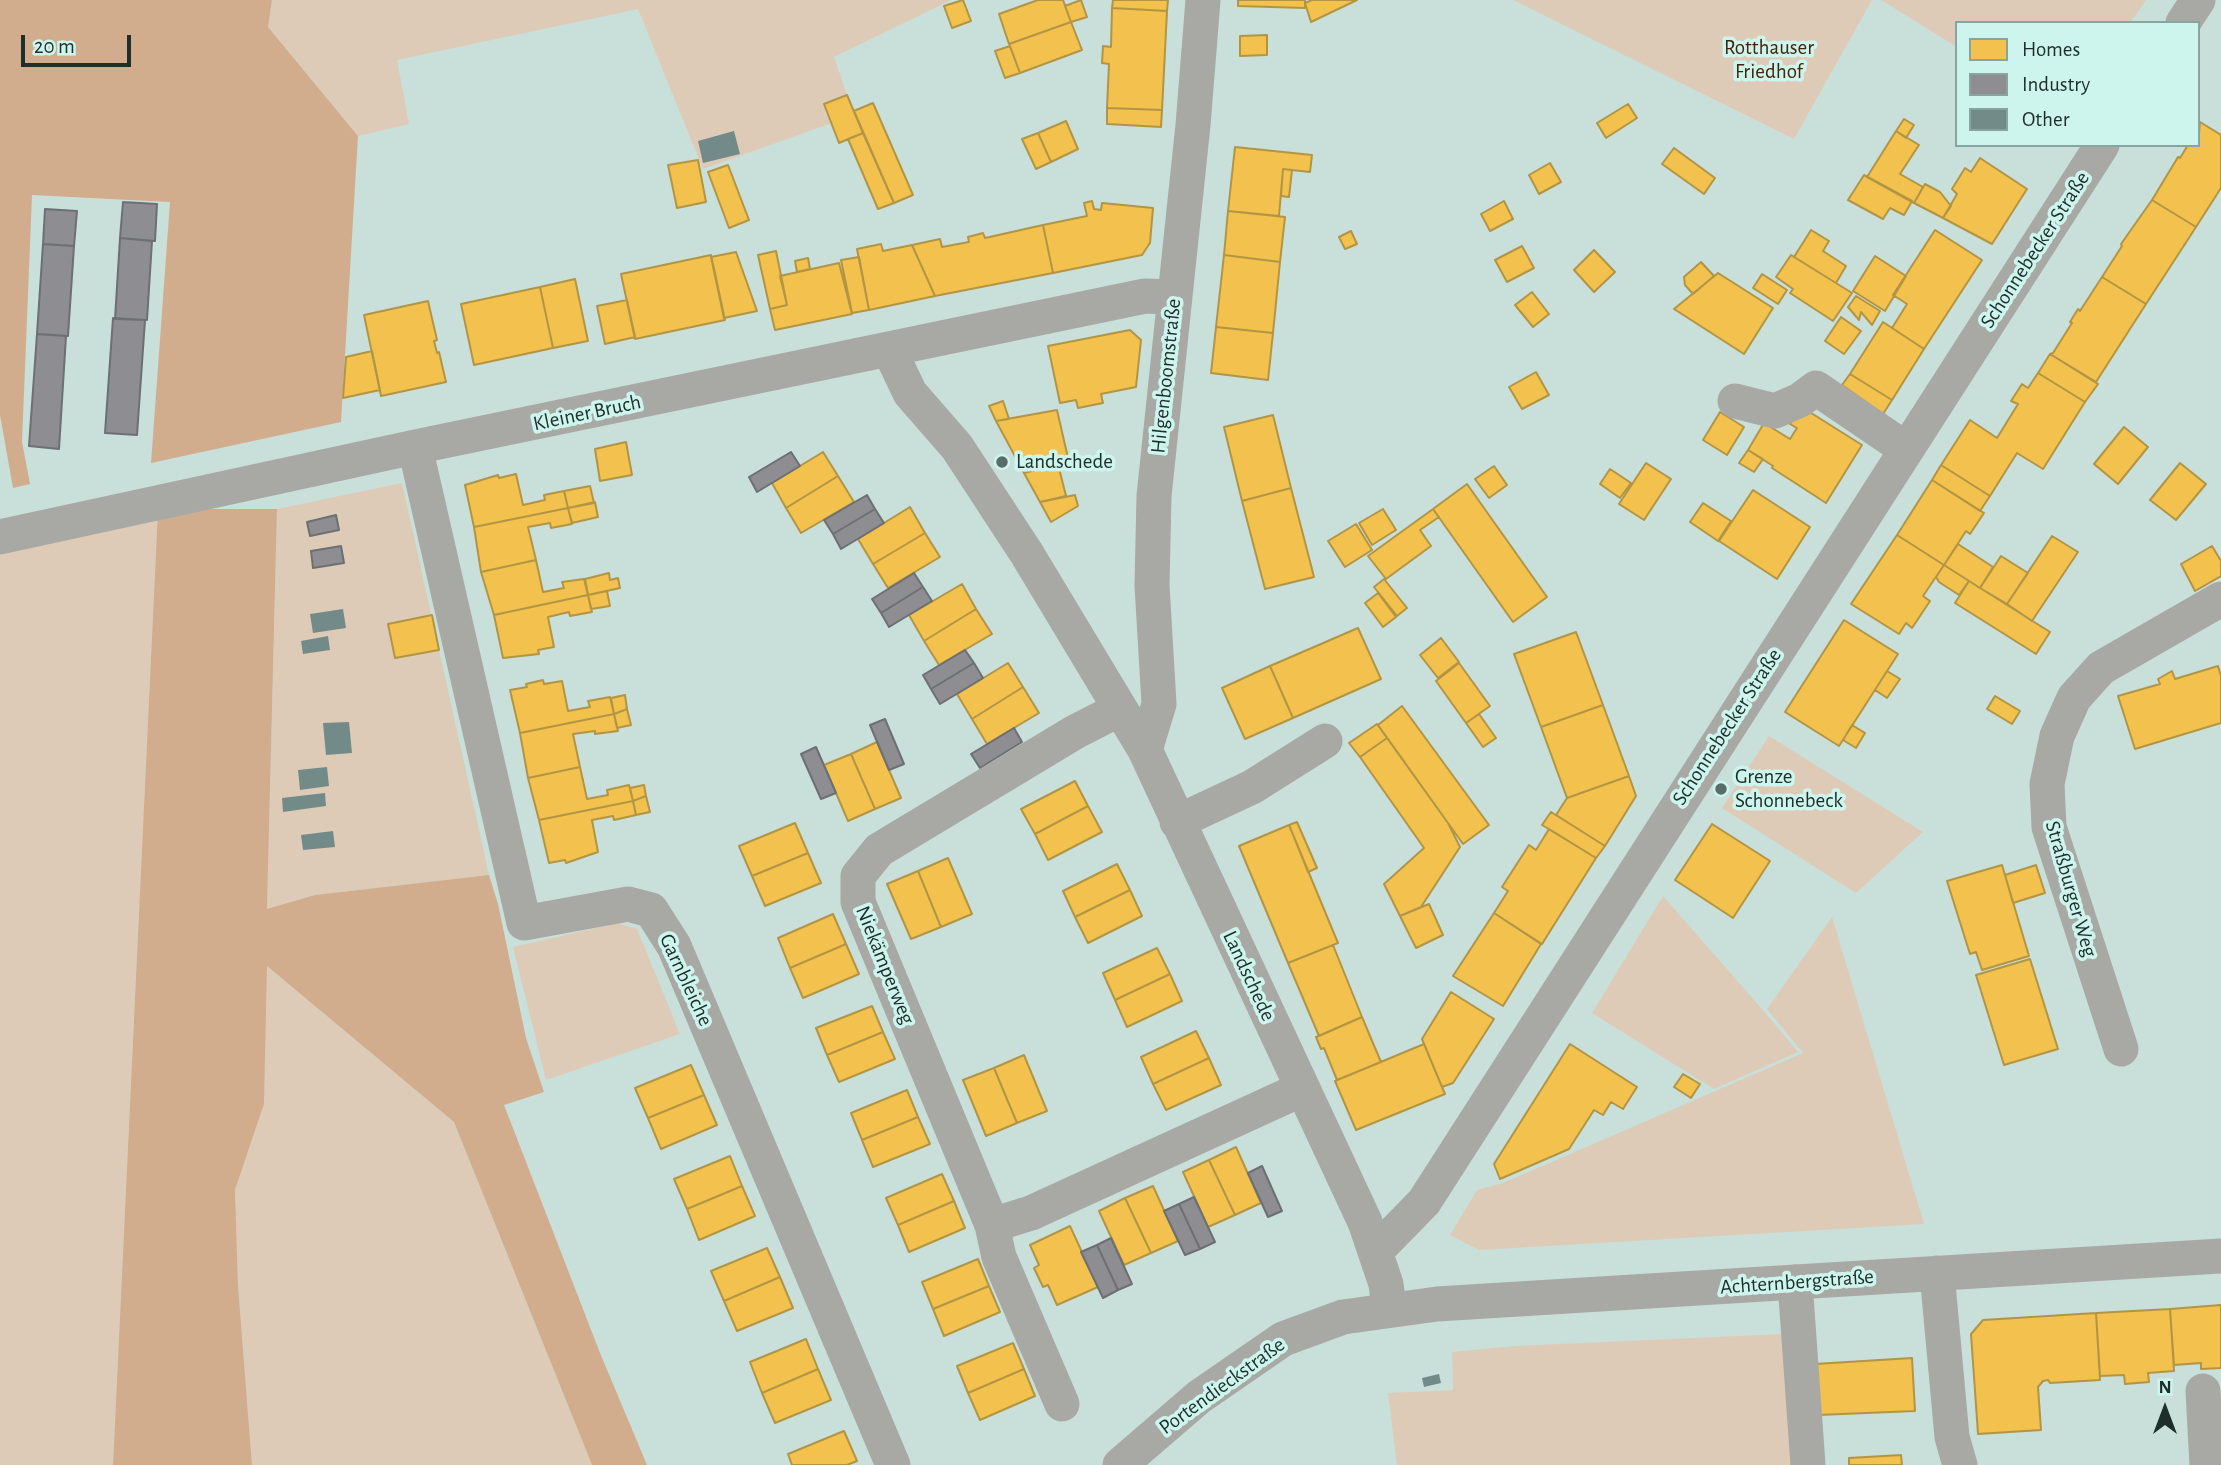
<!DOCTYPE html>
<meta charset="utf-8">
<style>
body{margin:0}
#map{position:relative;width:2221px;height:1465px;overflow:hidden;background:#c9dfda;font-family:"Alegreya Sans",sans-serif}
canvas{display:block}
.legend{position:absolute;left:1955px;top:21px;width:245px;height:126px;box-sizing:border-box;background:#cdf5ed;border:2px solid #87a59f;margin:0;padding:9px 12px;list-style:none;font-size:21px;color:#1e2e2b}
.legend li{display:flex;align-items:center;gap:14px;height:35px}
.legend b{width:35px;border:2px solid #87a59f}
.north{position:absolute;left:2130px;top:1374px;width:70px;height:70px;-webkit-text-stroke:5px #cdf5ed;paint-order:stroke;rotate:0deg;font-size:19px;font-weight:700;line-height:28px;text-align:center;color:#1e2e2b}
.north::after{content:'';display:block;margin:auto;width:24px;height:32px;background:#1e2e2b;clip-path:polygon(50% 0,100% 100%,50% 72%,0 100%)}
.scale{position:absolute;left:21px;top:35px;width:110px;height:32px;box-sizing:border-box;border:4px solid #1e2e2b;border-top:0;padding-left:9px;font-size:21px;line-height:24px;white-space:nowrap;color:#1e2e2b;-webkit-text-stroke:5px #cdf5ed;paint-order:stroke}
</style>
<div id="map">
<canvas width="2221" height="1465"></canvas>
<ul class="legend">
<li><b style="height:19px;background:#f2c14e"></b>Homes</li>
<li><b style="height:19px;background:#8d8d92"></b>Industry</li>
<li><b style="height:19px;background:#738b88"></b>Other</li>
</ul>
<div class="north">N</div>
<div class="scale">20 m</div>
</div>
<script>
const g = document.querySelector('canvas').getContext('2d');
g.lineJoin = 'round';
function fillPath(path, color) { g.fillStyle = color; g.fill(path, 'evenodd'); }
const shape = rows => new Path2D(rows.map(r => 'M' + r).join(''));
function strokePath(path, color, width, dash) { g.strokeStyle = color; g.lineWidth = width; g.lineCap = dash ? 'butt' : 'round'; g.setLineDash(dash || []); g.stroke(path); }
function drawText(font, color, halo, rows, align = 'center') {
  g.font = font + ' "Alegreya Sans",sans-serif'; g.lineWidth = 7; g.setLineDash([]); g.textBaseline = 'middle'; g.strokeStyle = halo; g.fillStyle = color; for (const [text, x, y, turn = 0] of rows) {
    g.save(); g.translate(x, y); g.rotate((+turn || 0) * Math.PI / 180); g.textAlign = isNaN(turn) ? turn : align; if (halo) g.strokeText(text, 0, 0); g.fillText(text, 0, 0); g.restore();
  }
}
fillPath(shape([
 [272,0,951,0,834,57,847,95,824,104,832,123,703,169,638,9,397,60,409,124,358,136,268,27],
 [1513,0,1872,0,1794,139],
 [1881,0,2146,0,2130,23,1957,23,1957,47],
 [402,483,489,875,315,895,267,910,277,509],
 [158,509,113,1465,0,1465,0,541],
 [1769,736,1923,832,1856,893,1722,808],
 [1663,896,1762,1009,1798,1052,1714,1089,1592,1013],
 [1832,917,1924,1224,1479,1250,1450,1235,1477,1190,1503,1183,1803,1053,1767,1009],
 [618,923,637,929,680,1034,546,1080,513,947],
 [266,965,454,1122,592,1465,252,1465,238,1285,235,1190,264,1104],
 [1783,1334,1793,1465,1397,1465,1388,1393,1453,1390,1452,1352,1515,1346]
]), '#decbb7');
fillPath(shape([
 [0,0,272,0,268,27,358,136,341,422,151,463,170,202,32,195,22,442,30,484,13,488,0,415],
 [158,509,277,509,267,909,315,895,489,875,498,904,526,1038,544,1092,504,1105,600,1353,647,1465,592,1465,454,1122,267,966,264,1104,235,1190,238,1285,252,1465,113,1465]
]), '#d1ad8d');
const homes = shape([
 [963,0,971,21,952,28,944,6,963,0],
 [1038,0,1063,0,1071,22,1009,44,999,14,1038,0],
 [1081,0,1087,17,1071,22,1065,6,1081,0],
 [1113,0,1168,0,1167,11,1112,8,1113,0],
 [1238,0,1305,0,1305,8,1238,6,1238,0],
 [1312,0,1357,0,1311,22,1305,3,1312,0],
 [1112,8,1167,11,1162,110,1107,108,1109,64,1102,63,1103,46,1111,47,1112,8],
 [1071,22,1082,50,1020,73,1009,44,1071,22],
 [1267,35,1267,55,1240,56,1240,36,1267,35],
 [1010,46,1020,73,1005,78,995,51,1010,46],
 [847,95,863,133,839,143,824,104,847,95],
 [873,103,913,195,894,203,854,111,873,103],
 [1628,104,1637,118,1606,138,1597,123,1628,104],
 [1107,108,1162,110,1161,127,1107,124,1107,108],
 [1904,119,1914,125,1906,138,1896,131,1904,119],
 [1066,121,1078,149,1051,162,1038,133,1066,121],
 [2200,122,2221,135,2221,188,2196,227,2152,200,2178,157,2180,158,2188,145,2198,145,2200,122],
 [1896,131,1919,145,1900,174,1923,187,1914,203,1867,177,1896,131],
 [863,133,894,203,878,209,848,139,863,133],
 [1038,133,1051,162,1036,169,1022,139,1038,133],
 [1235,147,1312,155,1310,172,1283,169,1279,216,1228,211,1235,147],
 [1674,148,1715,178,1704,194,1662,164,1674,148],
 [1980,158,2027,189,1992,244,1943,218,1957,194,1952,189,1965,168,1971,172,1980,158],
 [698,160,706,202,677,208,668,165,698,160],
 [1550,163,1561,182,1539,194,1529,175,1550,163],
 [728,165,749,220,729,228,708,172,728,165],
 [1283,169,1292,170,1289,197,1281,196,1283,169],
 [1864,175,1912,201,1904,215,1890,208,1883,219,1848,200,1864,175],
 [1925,184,1940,192,1951,206,1943,218,1914,203,1925,184],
 [2152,200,2196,227,2146,304,2102,277,2122,246,2121,244,2152,200],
 [1092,201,1094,209,1101,210,1102,203,1153,208,1150,243,1142,255,1053,273,1043,225,1087,216,1084,203,1092,201],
 [1504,201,1513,219,1490,231,1481,214,1504,201],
 [1228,211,1285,217,1280,262,1224,255,1228,211],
 [1043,225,1053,273,935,296,912,245,940,239,942,247,969,242,968,237,983,233,985,238,1043,225],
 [1811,230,1829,241,1823,251,1846,266,1836,283,1794,257,1811,230],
 [1935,230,1982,260,1924,349,1892,328,1907,304,1893,295,1935,230],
 [1351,231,1357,244,1345,249,1339,237,1351,231],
 [881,244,883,251,912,245,935,296,869,310,857,249,881,244],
 [1522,246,1534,268,1507,282,1495,260,1522,246],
 [1594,250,1615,272,1594,292,1574,270,1594,250],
 [776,251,787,305,770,309,758,255,776,251],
 [736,252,757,311,724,318,711,257,736,252],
 [711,255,725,320,635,339,621,274,711,255],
 [1224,255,1280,262,1273,333,1216,327,1224,255],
 [1791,255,1852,293,1833,321,1790,293,1793,289,1776,277,1791,255],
 [1875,256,1906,276,1885,311,1853,291,1875,256],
 [859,257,869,310,852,313,841,260,859,257],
 [808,258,810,269,797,272,795,261,808,258],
 [1701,262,1714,276,1693,294,1685,285,1684,277,1701,262],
 [839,263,852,314,775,330,770,309,787,305,780,276,839,263],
 [1718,273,1773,308,1744,354,1674,309,1718,273],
 [1762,274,1787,290,1778,304,1753,288,1762,274],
 [2102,277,2146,304,2096,382,2050,354,2053,353,2072,323,2070,322,2078,309,2080,311,2102,277],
 [575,279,588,341,553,348,540,287,575,279],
 [540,287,553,348,474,365,461,304,540,287],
 [1532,292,1549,314,1533,327,1515,305,1532,292],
 [1856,296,1880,311,1872,325,1861,312,1859,320,1848,307,1856,296],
 [627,300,635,337,605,344,597,306,627,300],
 [428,301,437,340,434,341,437,353,439,352,446,382,381,396,364,315,428,301],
 [1841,317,1861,331,1844,354,1825,341,1841,317],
 [1883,322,1924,349,1892,400,1850,374,1883,322],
 [1216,327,1273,333,1268,380,1211,373,1216,327],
 [1130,330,1141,340,1136,387,1101,394,1103,403,1078,408,1076,400,1060,403,1048,346,1130,330],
 [372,351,380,390,343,398,346,357,372,351],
 [2050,354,2098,384,2085,402,2038,373,2050,354],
 [1536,372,1549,395,1522,409,1509,387,1536,372],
 [2038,373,2085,402,2043,469,2017,453,1990,496,1941,465,1970,420,1997,438,2018,404,2011,401,2022,384,2028,388,2038,373],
 [1850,374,1892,400,1883,414,1842,385,1850,374],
 [1003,401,1009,419,996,421,989,406,1003,401],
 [1057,410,1068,458,1059,464,1024,473,996,421,1057,410],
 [1808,411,1862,445,1826,503,1772,468,1773,466,1748,450,1764,423,1790,439,1797,428,1790,424,1798,412,1808,411],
 [1720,412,1744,427,1727,455,1703,440,1720,412],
 [1273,415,1291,488,1242,501,1224,427,1273,415],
 [2124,427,2148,447,2118,484,2094,464,2124,427],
 [626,442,632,475,600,481,595,449,626,442],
 [1748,450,1763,459,1754,472,1739,463,1748,450],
 [823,452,838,476,786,508,772,483,823,452],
 [1646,463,1671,479,1644,520,1619,504,1646,463],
 [2180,463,2206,484,2176,520,2150,500,2180,463],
 [1058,464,1066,496,1040,502,1024,473,1058,464],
 [1941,465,1990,496,1980,511,1932,480,1941,465],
 [1494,466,1507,485,1489,498,1475,479,1494,466],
 [1610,469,1631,483,1620,498,1600,484,1610,469],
 [516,474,523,505,545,500,544,495,564,491,568,508,474,527,465,485,498,475,499,478,516,474],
 [838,476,854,502,801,533,786,508,838,476],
 [1932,480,1984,513,1970,534,1966,531,1944,565,1897,535,1932,480],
 [1467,484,1547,597,1513,622,1433,509,1467,484],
 [590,486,594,503,568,508,564,491,590,486],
 [1291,488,1314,577,1265,589,1242,501,1291,488],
 [1753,490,1810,527,1777,579,1719,541,1753,490],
 [1075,495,1078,506,1051,522,1040,502,1075,495],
 [595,502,598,517,572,523,568,508,595,502],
 [1703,503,1731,521,1718,541,1690,522,1703,503],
 [910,507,925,533,873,564,858,539,910,507],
 [568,508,572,524,551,528,550,523,528,527,536,560,481,572,474,527,568,508],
 [1383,509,1396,530,1372,545,1359,523,1383,509],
 [1433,509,1439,517,1420,530,1431,546,1386,579,1368,556,1433,509],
 [1356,524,1372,550,1345,567,1328,541,1356,524],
 [925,533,940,557,888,588,873,564,925,533],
 [1897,535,1944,565,1923,596,1930,601,1912,628,1906,623,1899,634,1851,604,1897,535],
 [2052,536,2078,552,2032,621,2007,604,2052,536],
 [1958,544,1993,567,1980,588,1944,565,1958,544],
 [2212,546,2221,561,2221,576,2195,591,2181,564,2212,546],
 [2001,556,2028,573,2007,604,1980,588,2001,556],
 [536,560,543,592,564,588,562,582,584,579,588,595,494,615,481,572,536,560],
 [1944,565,1969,581,1959,595,1939,582,1936,577,1944,565],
 [609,573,610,580,618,578,620,588,588,595,585,579,609,573],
 [1384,579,1407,608,1397,616,1374,587,1384,579],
 [1969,581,2050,632,2036,654,1955,603,1969,581],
 [962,584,976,609,924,641,909,615,962,584],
 [607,591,610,606,591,609,588,595,607,591],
 [1378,593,1396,617,1383,627,1365,603,1378,593],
 [588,595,592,612,570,616,569,612,548,617,554,647,538,650,539,654,503,658,494,615,588,595],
 [976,609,992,634,939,665,924,641,976,609],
 [432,615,439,650,395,658,388,624,432,615],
 [1844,620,1898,654,1839,746,1785,712,1844,620],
 [1358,628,1381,679,1293,718,1270,666,1358,628],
 [1576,632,1603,705,1541,727,1514,654,1576,632],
 [1441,638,1459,662,1438,678,1420,655,1441,638],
 [1008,663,1023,687,972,719,957,694,1008,663],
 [1459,663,1490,706,1466,723,1436,681,1459,663],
 [1270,666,1293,718,1245,739,1222,688,1270,666],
 [2218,666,2221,676,2221,723,2135,749,2118,696,2160,684,2158,679,2172,671,2175,679,2218,666],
 [1887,671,1900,679,1887,698,1875,690,1887,671],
 [543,680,544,684,562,681,568,711,590,707,588,701,610,697,614,714,520,733,510,690,527,687,526,684,543,680],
 [1023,687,1039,713,987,744,972,719,1023,687],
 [625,695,627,709,614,714,611,698,625,695],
 [1995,696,2020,711,2012,724,1987,709,1995,696],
 [1603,705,1629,776,1567,798,1541,727,1603,705],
 [1402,706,1489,825,1463,844,1378,725,1402,706],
 [627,709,631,725,617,728,614,714,627,709],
 [614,714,618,731,595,734,595,731,573,734,580,767,528,778,520,733,614,714],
 [1479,714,1496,738,1483,747,1466,723,1479,714],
 [1377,724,1387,738,1360,757,1349,743,1377,724],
 [1852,725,1865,733,1856,748,1843,740,1852,725],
 [1387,738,1448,823,1460,847,1421,907,1400,916,1384,884,1424,848,1360,757,1387,738],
 [877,742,901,798,875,809,851,754,877,742],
 [851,754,875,809,848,821,824,765,851,754],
 [580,767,587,799,608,795,607,790,629,785,633,801,539,820,528,778,580,767],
 [1629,776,1636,796,1605,846,1556,815,1567,798,1629,776],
 [1075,781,1088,806,1035,834,1021,809,1075,781],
 [644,785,646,796,633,801,630,788,644,785],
 [646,796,650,812,636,815,633,801,646,796],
 [633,801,636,815,614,820,613,816,592,820,598,852,566,863,565,860,549,863,539,820,633,801],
 [1088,806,1102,832,1048,860,1035,834,1088,806],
 [1551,812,1605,846,1596,858,1542,825,1551,812],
 [1297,822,1317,868,1308,872,1289,825,1297,822],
 [795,823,808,853,752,876,739,846,795,823],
 [1712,824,1770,861,1733,918,1675,880,1712,824],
 [1289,825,1338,943,1288,963,1239,846,1289,825],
 [1549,829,1596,858,1542,944,1494,913,1508,891,1502,887,1529,845,1536,850,1549,829],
 [808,853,821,883,765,906,752,876,808,853],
 [948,858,972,914,941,927,918,871,948,858],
 [1117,864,1130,890,1075,917,1063,891,1117,864],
 [2002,865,2029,956,1982,970,1976,952,1970,954,1947,881,2002,865],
 [2036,865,2045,893,2013,903,2005,875,2036,865],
 [918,871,941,927,911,939,887,884,918,871],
 [1130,890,1142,916,1088,943,1075,917,1130,890],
 [1429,904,1443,935,1416,948,1400,916,1429,904],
 [1494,913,1541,944,1503,1006,1453,976,1494,913],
 [833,914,846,944,790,968,778,938,833,914],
 [846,944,859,974,803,998,790,968,846,944],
 [1333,945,1362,1017,1319,1036,1288,963,1333,945],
 [1157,948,1170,974,1115,1000,1103,973,1157,948],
 [2030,959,2058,1049,2004,1065,1976,975,2030,959],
 [1170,974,1182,1001,1127,1027,1115,1000,1170,974],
 [1451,992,1494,1019,1453,1083,1442,1087,1422,1039,1451,992],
 [872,1006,883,1032,827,1055,816,1028,872,1006],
 [1362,1017,1381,1062,1337,1080,1324,1048,1321,1049,1316,1037,1362,1017],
 [1196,1031,1209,1058,1153,1084,1141,1057,1196,1031],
 [883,1032,895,1059,839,1082,827,1055,883,1032],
 [1424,1044,1445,1094,1356,1130,1335,1081,1424,1044],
 [1570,1044,1637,1087,1623,1109,1611,1102,1603,1115,1594,1110,1569,1149,1500,1179,1494,1164,1570,1044],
 [1024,1055,1047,1111,1017,1123,994,1068,1024,1055],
 [1209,1058,1221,1085,1166,1110,1153,1084,1209,1058],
 [691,1065,704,1095,648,1118,635,1088,691,1065],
 [994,1068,1017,1123,986,1136,963,1080,994,1068],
 [1683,1074,1700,1084,1691,1098,1674,1087,1683,1074],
 [907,1090,918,1117,862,1140,851,1113,907,1090],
 [704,1095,717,1125,661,1149,648,1118,704,1095],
 [918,1117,930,1144,873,1167,862,1140,918,1117],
 [1236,1147,1261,1203,1235,1215,1209,1160,1236,1147],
 [730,1156,742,1186,687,1209,674,1179,730,1156],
 [1209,1160,1235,1215,1208,1227,1183,1172,1209,1160],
 [942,1174,954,1201,898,1225,886,1198,942,1174],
 [742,1186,755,1216,699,1240,687,1209,742,1186],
 [1153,1186,1178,1241,1151,1253,1125,1198,1153,1186],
 [1125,1198,1151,1253,1124,1265,1099,1211,1125,1198],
 [954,1201,965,1228,909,1252,898,1225,954,1201],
 [1070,1226,1098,1287,1057,1305,1048,1285,1043,1287,1034,1268,1039,1265,1030,1245,1070,1226],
 [767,1248,780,1277,724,1301,711,1271,767,1248],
 [978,1259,989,1286,933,1309,922,1282,978,1259],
 [780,1277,793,1308,737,1331,724,1301,780,1277],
 [989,1286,1000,1312,944,1336,933,1309,989,1286],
 [2221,1305,2221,1368,2201,1369,2201,1363,2174,1365,2170,1309,2221,1305],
 [2170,1309,2174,1371,2148,1373,2149,1382,2125,1384,2124,1375,2100,1376,2096,1313,2170,1309],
 [2096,1313,2100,1380,2050,1383,2048,1380,2043,1381,2038,1387,2041,1430,1978,1434,1971,1334,1983,1320,2096,1313],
 [806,1339,818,1369,762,1393,750,1362,806,1339],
 [1013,1343,1024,1369,968,1393,957,1366,1013,1343],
 [1912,1358,1915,1411,1818,1415,1815,1364,1912,1358],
 [818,1369,831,1400,775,1423,762,1393,818,1369],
 [1024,1369,1035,1396,980,1420,968,1393,1024,1369],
 [844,1431,857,1461,847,1465,792,1465,788,1454,844,1431],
 [1901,1455,1902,1465,1849,1465,1849,1458,1901,1455]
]);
fillPath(homes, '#f2c14e');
strokePath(homes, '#b29544', 2);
const industry = shape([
 [123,202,157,204,155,241,120,238,123,202],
 [45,209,77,211,74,246,43,244,45,209],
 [120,238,152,241,147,320,115,319,120,238],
 [43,244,74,246,68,336,37,334,43,244],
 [113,318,145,320,137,435,105,433,113,318],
 [37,334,66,336,59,449,29,446,37,334],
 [791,452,800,466,757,492,749,477,791,452],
 [867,495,875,509,833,534,824,520,867,495],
 [875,509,884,523,841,549,833,534,875,509],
 [336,515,339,530,310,536,307,522,336,515],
 [341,546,344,563,313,568,311,551,341,546],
 [914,573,923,587,881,613,872,599,914,573],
 [923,587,932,601,889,627,881,613,923,587],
 [965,650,974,663,931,689,923,675,965,650],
 [974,663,983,678,940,704,931,689,974,663],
 [885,719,904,764,889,770,870,725,885,719],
 [1014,728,1022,742,980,768,971,754,1014,728],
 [816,747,836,793,821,799,801,754,816,747],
 [1262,1166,1282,1211,1268,1217,1248,1173,1262,1166],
 [1194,1197,1215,1242,1200,1249,1179,1204,1194,1197],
 [1179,1204,1200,1249,1185,1255,1164,1211,1179,1204],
 [1111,1238,1132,1284,1118,1290,1097,1245,1111,1238],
 [1097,1245,1118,1290,1103,1298,1081,1252,1097,1245]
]);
fillPath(industry, '#8d8d92');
strokePath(industry, '#6c7073', 2);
fillPath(shape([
 [734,131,740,154,703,163,698,141],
 [343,609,346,628,313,633,310,614],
 [328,636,330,650,303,654,301,641],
 [349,722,352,753,326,755,323,723],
 [327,767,329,786,300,790,298,770],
 [325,793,326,806,283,812,282,798],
 [333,831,335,847,303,850,301,835],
 [1439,1374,1441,1383,1424,1387,1422,1378]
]), '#738b88');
strokePath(shape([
 [2183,23,2198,0],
 [890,351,910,393,957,447,1027,554,1145,750,1365,1222,1386,1284,1389,1309],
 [1735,401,1775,411,1800,400,1816,388,1906,449],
 [415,447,524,923,628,904,651,910,674,946,893,1465],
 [0,537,415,447,1145,296,1174,297],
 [1120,709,1075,732,879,850,858,876,858,902,992,1225,1031,1213,1302,1089],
 [1145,750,1159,704,1152,585,1154,496,1193,125,1203,0],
 [1177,822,1252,787,1325,741],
 [2121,1049,2049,827,2047,784,2057,736,2074,698,2101,668,2221,599],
 [992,1225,999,1257,1062,1404],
 [1376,1251,1424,1202,2102,145],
 [1937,1273,1952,1437,1960,1465],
 [1795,1282,1808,1465],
 [2203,1391,2207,1465],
 [1120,1465,1199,1397,1283,1339,1343,1317,1437,1304,2221,1256]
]), '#a8a8a4', 35);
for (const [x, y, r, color] of [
 [1002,462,7,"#5a6c68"],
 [1721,789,7,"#5a6c68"]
]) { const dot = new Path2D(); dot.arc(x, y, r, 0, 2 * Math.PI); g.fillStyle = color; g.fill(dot); strokePath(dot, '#cdf5ed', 2.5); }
drawText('21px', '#45230c', '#cdf5ed', [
 ["Rotthauser",1769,48],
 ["Friedhof",1769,72]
]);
drawText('21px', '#1e2e2b', '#cdf5ed', [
 ["Schonnebecker Straße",2035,250,-57],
 ["Hilgenboomstraße",1166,376,-84],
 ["Kleiner Bruch",587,413,-12],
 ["Schonnebecker Straße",1727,727,-57],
 ["Straßburger Weg",2071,889,74],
 ["Niekämperweg",885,965,68],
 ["Landschede",1249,976,65],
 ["Garnbleiche",686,980,65],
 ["Achternbergstraße",1797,1282,-4],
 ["Portendieckstraße",1222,1386,-36]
]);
drawText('21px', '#1e2e2b', '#cdf5ed', [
 ["Landschede",1016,462],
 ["Grenze",1735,777],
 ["Schonnebeck",1735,801]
], 'left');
</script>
